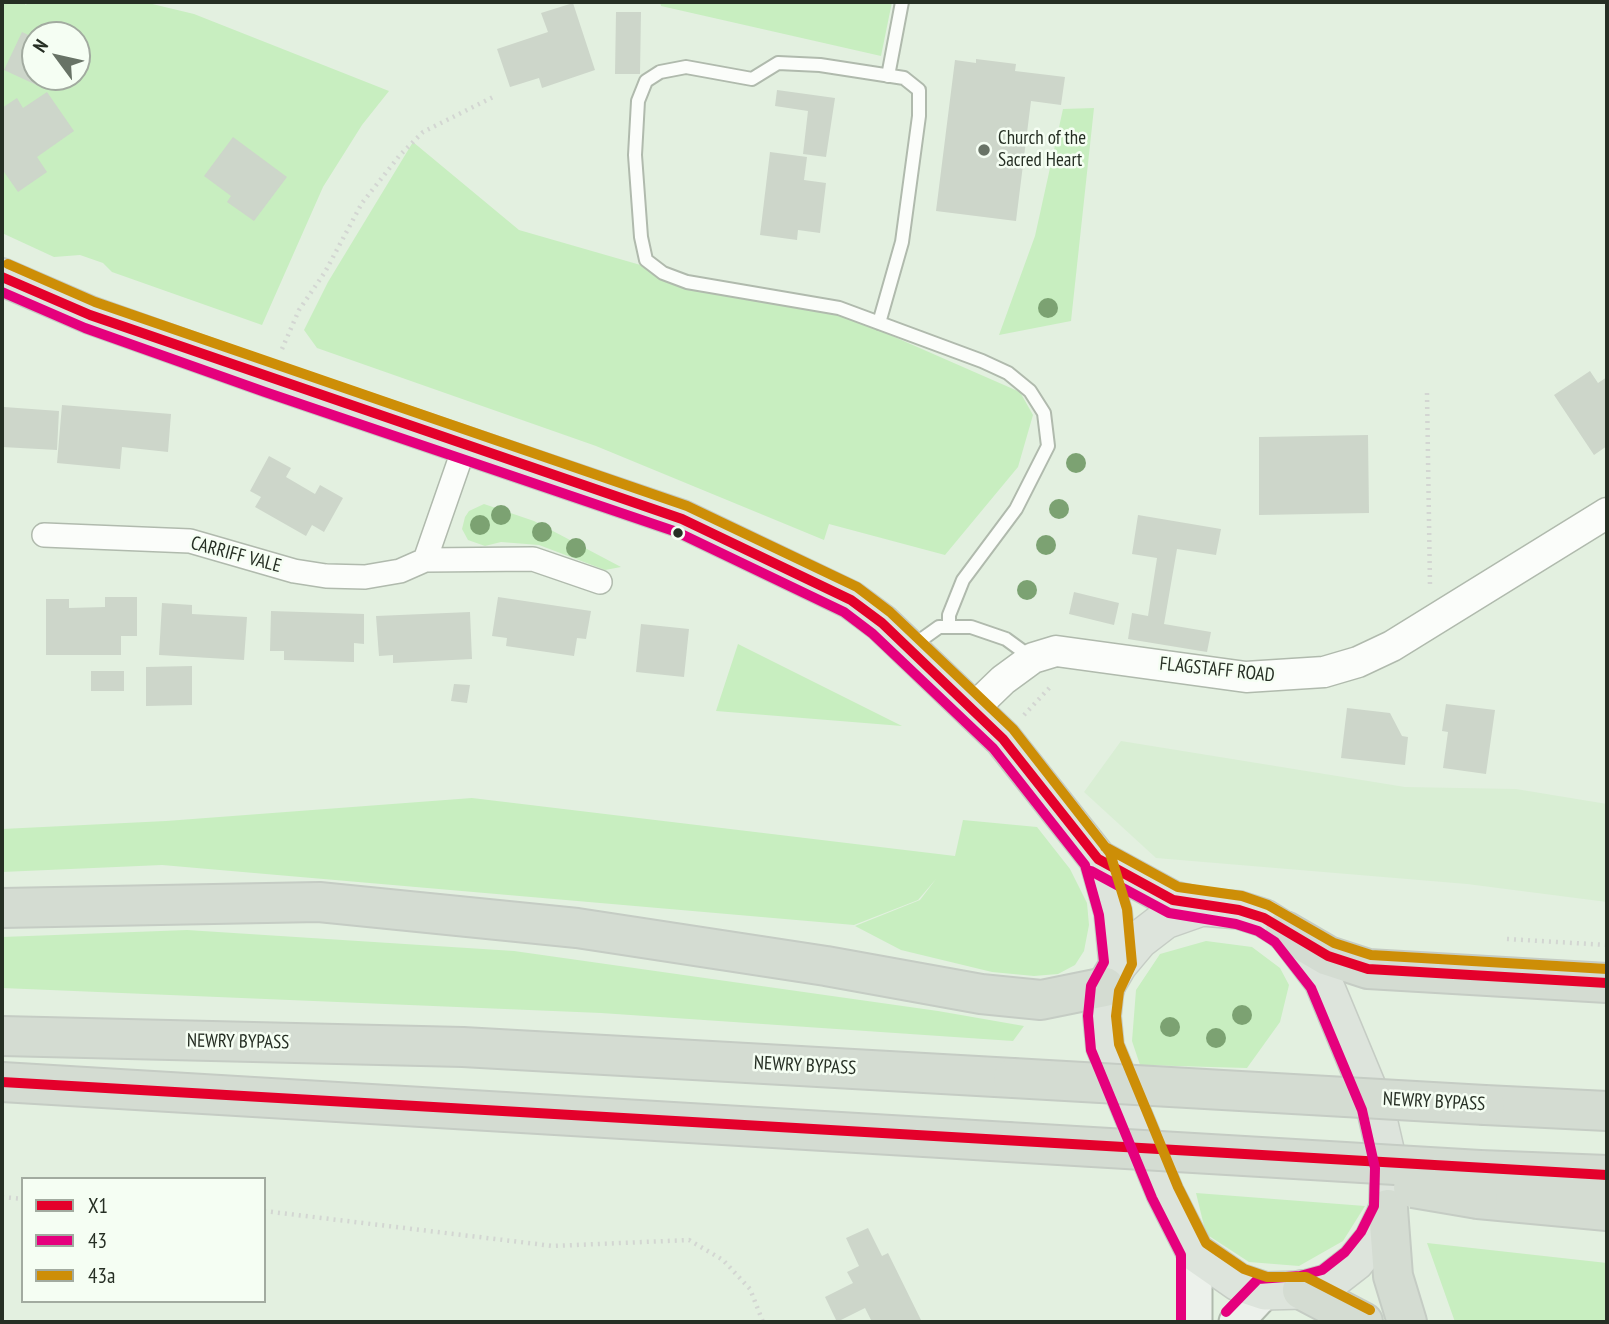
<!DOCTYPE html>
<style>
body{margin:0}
#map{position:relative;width:1609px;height:1324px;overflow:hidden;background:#e3f0e0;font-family:"PT Sans Narrow",sans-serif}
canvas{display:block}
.frame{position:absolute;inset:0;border:4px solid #262f24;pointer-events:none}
.legend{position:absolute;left:21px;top:1177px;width:245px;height:126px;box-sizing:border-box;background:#f5fef3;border:2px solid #a2aba0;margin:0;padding:9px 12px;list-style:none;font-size:21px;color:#262f24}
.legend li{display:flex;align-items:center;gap:14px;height:35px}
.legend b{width:35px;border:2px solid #a2aba0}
.north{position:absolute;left:21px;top:21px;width:70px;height:70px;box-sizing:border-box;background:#f5fef3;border:2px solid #a2aba0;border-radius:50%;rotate:303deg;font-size:19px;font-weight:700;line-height:28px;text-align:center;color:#262f24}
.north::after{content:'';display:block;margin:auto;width:24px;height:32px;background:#687366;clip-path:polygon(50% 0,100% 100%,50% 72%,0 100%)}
</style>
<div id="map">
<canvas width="1609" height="1324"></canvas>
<div class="frame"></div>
<ul class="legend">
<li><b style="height:9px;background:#e4002b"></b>X1</li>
<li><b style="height:9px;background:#e5007d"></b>43</li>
<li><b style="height:9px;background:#cd8e07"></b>43a</li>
</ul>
<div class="north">N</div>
</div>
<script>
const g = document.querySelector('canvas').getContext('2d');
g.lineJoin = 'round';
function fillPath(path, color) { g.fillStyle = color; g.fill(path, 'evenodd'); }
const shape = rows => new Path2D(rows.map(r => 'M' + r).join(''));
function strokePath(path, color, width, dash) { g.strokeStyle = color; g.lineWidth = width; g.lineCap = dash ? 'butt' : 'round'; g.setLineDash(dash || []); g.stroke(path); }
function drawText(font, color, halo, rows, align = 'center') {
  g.font = font + ' "PT Sans Narrow",sans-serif'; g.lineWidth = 5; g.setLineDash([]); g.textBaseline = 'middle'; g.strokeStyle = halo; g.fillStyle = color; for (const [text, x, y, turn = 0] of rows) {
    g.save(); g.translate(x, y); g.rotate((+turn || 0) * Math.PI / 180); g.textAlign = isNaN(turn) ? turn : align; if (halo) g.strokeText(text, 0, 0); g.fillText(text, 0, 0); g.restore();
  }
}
fillPath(shape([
 [1121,741,1405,787,1516,789,1607,804,1607,902,1467,884,1156,858,1084,792]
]), '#d9eed4');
fillPath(shape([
 [2,2,23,2,26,5,28,2,144,2,194,14,389,91,362,125,323,187,262,325,112,272,103,263,80,255,54,257,2,233],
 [35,35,77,35,77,77,35,77],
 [660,2,892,2,881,56,661,6],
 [1094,108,1071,321,999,335,1035,236,1063,109],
 [413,142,519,230,644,266,839,308,874,328,1020,392,1033,415,1018,467,945,555,829,524,824,540,596,446,317,348,304,330,328,282],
 [484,504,534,521,621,567,605,570,539,545,501,542,485,546,468,540,462,529,465,517,469,511],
 [738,644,902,726,716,711],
 [472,798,955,856,963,820,1037,827,1070,869,1087,903,1089,925,1084,951,1075,965,1058,974,1034,976,992,972,901,950,855,926,920,900,936,879,918,900,854,925,162,865,2,872,2,829,166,821],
 [187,930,514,951,938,1011,1024,1026,1013,1041,601,1013,2,988,2,937],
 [1206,941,1252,947,1280,968,1289,985,1280,1022,1247,1068,1140,1065,1132,1041,1136,990,1160,954],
 [1196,1193,1365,1206,1343,1241,1299,1266,1249,1262,1206,1234],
 [1427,1243,1607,1263,1607,1322,1455,1322]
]), '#c8eec0');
fillPath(shape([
 [573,3,595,70,542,88,539,78,510,87,497,49,548,32,541,13],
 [616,12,641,12,640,74,615,74],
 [22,32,35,38,35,77,51,77,45,89,4,70],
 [976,59,1016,64,1015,71,1065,77,1061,105,1031,101,1016,221,936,211,955,60,976,63],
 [777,90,835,98,826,157,803,154,808,111,775,106],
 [47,92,74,131,37,157,47,172,18,192,2,169,2,108,17,98,23,108],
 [233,137,287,177,254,221,227,202,231,196,204,176],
 [770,152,807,157,804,180,826,183,820,233,798,230,797,240,760,235],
 [1590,371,1598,383,1607,377,1607,446,1594,455,1554,395],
 [62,405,171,414,168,452,122,447,120,469,57,463],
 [4,407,59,411,57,450,2,447],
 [1368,435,1369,513,1259,515,1259,437],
 [269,456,291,468,286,477,315,494,320,485,343,498,324,532,312,525,306,536,255,507,261,497,250,491],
 [1138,515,1221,529,1216,555,1177,549,1164,624,1211,632,1207,652,1128,639,1132,613,1148,616,1157,558,1132,554],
 [1074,592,1119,603,1114,625,1069,614],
 [105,597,137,597,137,636,121,636,121,655,46,655,46,599,69,599,69,608,105,607],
 [498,597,591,611,586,639,577,638,574,656,506,646,507,638,492,636],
 [162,603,192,605,192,614,247,617,244,660,159,655],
 [271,611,364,614,364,644,354,643,354,662,284,660,284,651,270,651],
 [470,612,472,659,393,663,393,655,379,656,376,616],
 [641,624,689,629,684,677,636,672],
 [192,666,192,705,146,706,146,667],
 [91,671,124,671,124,691,91,691],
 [454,684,470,685,467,703,451,701],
 [1446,704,1495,710,1486,774,1443,768,1448,732,1442,731],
 [1347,708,1390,713,1402,736,1408,737,1405,765,1341,758],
 [868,1228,882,1256,888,1253,921,1320,872,1322,865,1308,837,1322,825,1297,853,1283,847,1272,859,1266,846,1238]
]), '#cdd6ca');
const service = shape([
 [888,76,902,2],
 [879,323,902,242,919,116,919,90,904,78,820,65,778,63,752,79,686,67,660,72,646,81,638,101,635,155,641,237,646,260,663,273,687,282,839,308,982,361,1008,373,1030,391,1044,413,1048,446,1016,509,963,580,949,615,949,625],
 [911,647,939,627,971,627,1006,639,1032,658]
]);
const minor = shape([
 [44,535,190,541,294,571,326,576,365,577,400,571,425,560,465,445],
 [425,560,533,559,600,582]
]);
const tertiary = shape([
 [973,709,1003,680,1033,658,1056,651,1246,677,1324,672,1358,662,1392,646,1607,513]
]);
const secondary = shape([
 [1195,1252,1195,1322],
 [1236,1322,1265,1291]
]);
const primary = shape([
 [2,277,90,315,270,379,682,519,851,600,882,623,1003,739,1098,859,1113,912,1118,965],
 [1098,859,1173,900,1202,907],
 [1202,907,1239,910,1264,918,1285,931,1323,981,1375,1106,1389,1167,1388,1209,1373,1240,1355,1262,1328,1283,1302,1290,1265,1291,1238,1282,1195,1252,1165,1193,1105,1047,1102,1016,1105,987,1118,965,1139,940,1165,920,1202,907]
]);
const trunk = shape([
 [2,908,319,902,577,928,826,966,981,994,1041,1000,1105,987],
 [1285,931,1328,956,1368,969,1607,983],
 [2,1036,463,1047,1013,1078],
 [2,1082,1008,1142],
 [1485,1105,1607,1111],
 [1480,1170,1607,1175],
 [1478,1199,1607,1211],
 [1388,1209,1393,1276,1407,1322],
 [1302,1290,1363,1322]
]);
strokePath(service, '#b0baad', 16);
strokePath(minor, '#b0baad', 26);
strokePath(tertiary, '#b0baad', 33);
strokePath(secondary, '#b0baad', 37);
strokePath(primary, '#c5ccc4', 40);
strokePath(trunk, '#c5ccc4', 42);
strokePath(shape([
 [282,349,299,310,325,272,362,203,400,155,423,132,495,96],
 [1427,393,1430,586],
 [1024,715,1052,685],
 [1507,939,1607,945],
 [2,1197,23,1199],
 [264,1211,553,1246,689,1240,723,1260,750,1289,763,1322]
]), '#d3d6d2', 4.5, [2, 5]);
strokePath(service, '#fbfdfa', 12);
strokePath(minor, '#fbfdfa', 23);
strokePath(tertiary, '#fbfdfa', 30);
strokePath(secondary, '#ecf1eb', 33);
strokePath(primary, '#dde4dc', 37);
strokePath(trunk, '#d4dcd2', 38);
const trunkBridge = shape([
 [1013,1078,1485,1105],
 [1008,1142,1480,1170],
 [1413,1188,1478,1199]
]);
strokePath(trunkBridge, '#c5ccc4', 42, []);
strokePath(trunkBridge, '#d4dcd2', 38);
strokePath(shape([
 [2,277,90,315,682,519,851,600,882,623,1003,739,1098,859,1173,900,1239,910,1264,918,1328,956,1368,969,1607,983],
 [2,1082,1607,1175]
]), '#e4002b', 10);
strokePath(shape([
 [2,292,85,328,265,392,677,532,844,612,873,634,993,748,1085,865,1099,915,1104,962,1091,986,1088,1016,1091,1050,1152,1198,1181,1255,1181,1322],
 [1091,871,1169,913,1236,924,1258,931,1275,942,1311,988,1362,1110,1375,1168,1374,1206,1361,1232,1345,1252,1322,1270,1300,1276,1258,1279,1226,1312]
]), '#e5007d', 10);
strokePath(shape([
 [8,264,95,302,687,506,857,587,890,612,1013,729,1110,853,1127,909,1132,964,1119,991,1116,1016,1119,1044,1178,1187,1206,1243,1244,1269,1267,1277,1306,1277,1370,1310],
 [1105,847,1178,887,1242,896,1268,905,1334,943,1371,955,1607,969]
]), '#cd8e07', 10);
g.fillStyle = '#7ca272';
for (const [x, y] of [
 [1048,308],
 [1076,463],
 [1059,509],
 [501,515],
 [480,525],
 [542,532],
 [1046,545],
 [576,548],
 [1027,590],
 [1242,1015],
 [1170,1027],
 [1216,1038]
]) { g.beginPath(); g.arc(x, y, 10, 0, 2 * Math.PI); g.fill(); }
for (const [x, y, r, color] of [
 [984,150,7,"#687366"],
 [678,533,6,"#262f24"]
]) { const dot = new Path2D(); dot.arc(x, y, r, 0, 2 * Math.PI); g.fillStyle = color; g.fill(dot); strokePath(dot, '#f5fef3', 2.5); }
drawText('19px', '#262f24', '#f5fef3', [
 ["Church of the",998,139],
 ["Sacred Heart",998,161]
], 'left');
drawText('19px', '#262f24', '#f5fef3', [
 ["CARRIFF VALE",236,555,15],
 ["FLAGSTAFF ROAD",1217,670,6],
 ["NEWRY BYPASS",238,1042,1],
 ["NEWRY BYPASS",805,1066,3],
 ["NEWRY BYPASS",1434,1102,3]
]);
</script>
